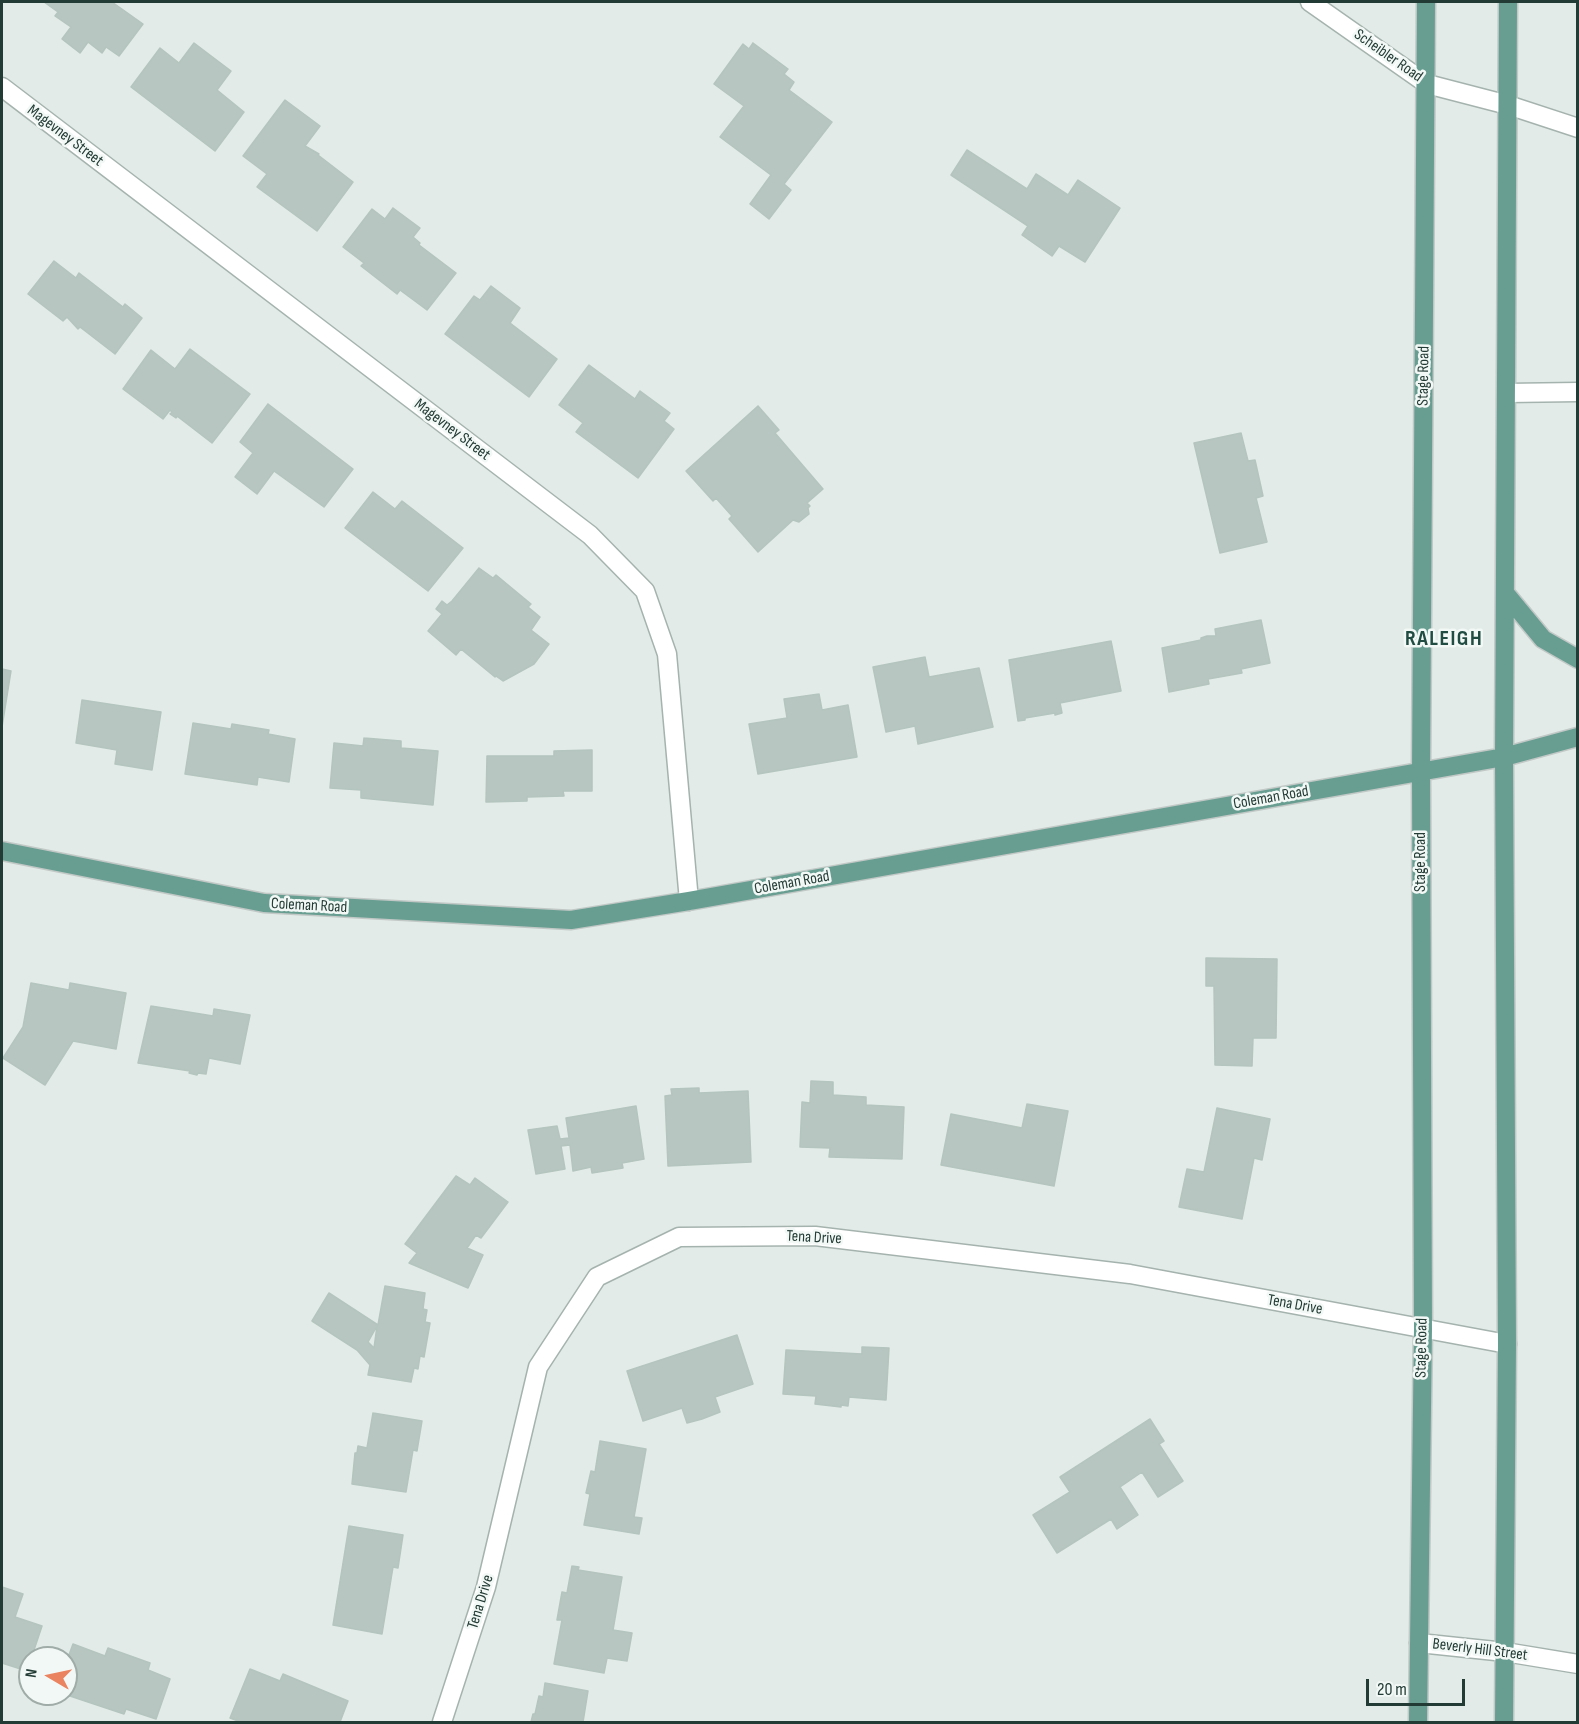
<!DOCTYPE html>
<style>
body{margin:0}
#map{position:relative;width:1579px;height:1724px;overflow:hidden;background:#e2ebe7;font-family:"Sofia Sans Condensed",sans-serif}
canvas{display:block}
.frame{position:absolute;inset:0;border:3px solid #233b35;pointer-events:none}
.north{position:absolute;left:18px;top:1646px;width:60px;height:60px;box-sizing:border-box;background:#f2f8f5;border:2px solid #9faca8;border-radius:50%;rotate:279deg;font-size:16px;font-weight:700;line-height:24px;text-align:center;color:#233b35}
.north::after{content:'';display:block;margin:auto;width:21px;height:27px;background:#ea8460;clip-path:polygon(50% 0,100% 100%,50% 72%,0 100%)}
.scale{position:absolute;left:1366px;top:1679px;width:99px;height:27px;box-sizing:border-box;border:3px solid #233b35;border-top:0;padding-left:8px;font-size:18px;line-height:21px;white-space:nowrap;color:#233b35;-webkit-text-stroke:4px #f2f8f5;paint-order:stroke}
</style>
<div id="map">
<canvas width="1579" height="1724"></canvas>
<div class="frame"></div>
<div class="north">N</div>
<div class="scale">20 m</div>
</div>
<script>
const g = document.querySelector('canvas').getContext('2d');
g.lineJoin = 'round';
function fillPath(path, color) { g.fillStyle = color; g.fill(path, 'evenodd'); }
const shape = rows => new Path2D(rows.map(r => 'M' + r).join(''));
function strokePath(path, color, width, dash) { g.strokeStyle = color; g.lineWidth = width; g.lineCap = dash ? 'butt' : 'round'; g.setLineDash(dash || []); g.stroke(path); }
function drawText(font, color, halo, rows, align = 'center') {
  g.font = font + ' "Sofia Sans Condensed",sans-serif'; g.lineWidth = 5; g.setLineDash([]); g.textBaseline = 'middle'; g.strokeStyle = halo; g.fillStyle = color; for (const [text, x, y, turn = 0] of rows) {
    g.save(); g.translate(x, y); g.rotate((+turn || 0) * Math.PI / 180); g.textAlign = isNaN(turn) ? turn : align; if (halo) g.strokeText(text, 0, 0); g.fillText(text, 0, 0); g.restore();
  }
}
const building = shape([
 [44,2,112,2,143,24,119,56,106,47,102,53,88,42,80,53,62,39,71,27,55,16,58,12,44,2],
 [194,43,231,71,217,90,244,112,215,151,131,87,160,48,179,63,194,43],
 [753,43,788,69,784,74,794,82,789,90,832,122,784,184,791,190,769,219,750,204,771,175,720,137,744,106,714,84,743,44,749,49,753,43],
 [285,100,320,126,305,146,319,154,318,155,353,182,317,231,257,187,267,174,243,156,285,100],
 [967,150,1027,189,1036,174,1068,195,1078,180,1120,208,1085,262,1059,246,1052,256,1022,235,1028,226,951,175,967,150],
 [393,208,420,228,413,237,420,243,419,245,456,273,427,310,400,290,397,294,361,266,364,263,343,247,372,209,385,219,393,208],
 [54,261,76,278,79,273,123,307,125,304,142,318,115,354,80,327,78,329,67,317,63,321,28,294,54,261],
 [491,286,520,308,510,323,557,359,529,397,445,334,474,296,480,300,491,286],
 [190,349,250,394,212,443,177,416,176,418,170,414,172,412,170,410,163,419,123,389,151,350,175,369,190,349],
 [589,365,635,399,640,391,670,413,664,421,674,429,638,478,576,432,583,423,559,405,589,365],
 [268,404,353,469,324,507,274,471,257,494,235,477,253,453,240,442,268,404],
 [758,406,779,430,775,433,823,489,807,503,810,506,808,508,809,514,799,522,793,520,758,552,729,519,732,516,716,498,713,501,686,471,758,406],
 [1241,433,1248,461,1255,460,1263,496,1256,498,1267,542,1220,553,1194,443,1241,433],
 [373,492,395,509,402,501,463,548,428,591,345,528,373,492],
 [479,568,493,578,496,575,531,604,528,607,540,617,531,630,549,644,534,664,503,681,496,676,495,677,461,649,456,655,428,631,442,614,436,609,442,601,447,605,452,601,479,568],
 [1261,620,1270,663,1241,669,1242,673,1208,679,1209,684,1169,692,1162,648,1201,640,1201,638,1207,636,1216,636,1215,629,1261,620],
 [1111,641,1121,691,1060,703,1062,713,1055,715,1055,713,1025,718,1025,720,1018,721,1009,660,1111,641],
 [925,657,929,677,979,668,993,727,918,744,915,726,886,732,873,667,925,657],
 [2,669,11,671,2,727,2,669],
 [819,694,822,710,848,705,857,757,758,774,749,724,787,718,784,699,819,694],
 [82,700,161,712,152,770,115,764,117,750,76,743,82,700],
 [193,723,231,729,232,724,269,730,268,734,295,739,289,782,258,777,257,785,185,774,193,723],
 [364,738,401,741,401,748,438,751,433,805,361,798,361,790,330,788,334,743,363,746,364,738],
 [592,750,592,791,563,791,564,796,527,797,527,801,486,802,487,756,554,756,554,751,592,750],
 [1206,958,1277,959,1276,1038,1253,1038,1252,1066,1215,1065,1214,986,1206,986,1206,958],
 [31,983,69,990,70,983,126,993,116,1049,73,1041,45,1085,3,1058,23,1027,31,983],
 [151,1006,213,1016,214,1009,250,1015,240,1064,209,1058,206,1074,198,1073,197,1075,189,1073,190,1071,138,1063,151,1006],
 [811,1081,833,1082,833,1095,866,1097,866,1105,904,1107,902,1159,829,1157,830,1148,800,1147,802,1102,810,1103,811,1081],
 [699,1088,699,1093,748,1091,751,1162,668,1166,665,1096,672,1095,671,1089,699,1088],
 [1027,1104,1068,1111,1054,1186,941,1165,951,1114,1022,1128,1027,1104],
 [636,1106,644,1159,622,1163,623,1168,592,1173,591,1167,573,1171,570,1145,561,1146,565,1169,536,1174,528,1130,557,1126,560,1139,569,1138,566,1118,636,1106],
 [1217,1108,1270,1119,1262,1160,1254,1158,1242,1219,1179,1207,1187,1169,1204,1172,1217,1108],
 [456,1176,470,1185,475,1178,508,1202,481,1238,476,1235,467,1248,483,1255,468,1288,409,1263,417,1253,405,1244,456,1176],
 [385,1286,425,1293,423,1309,427,1310,425,1322,430,1323,424,1357,420,1356,418,1369,414,1368,411,1382,368,1375,370,1365,357,1350,312,1321,329,1293,378,1325,385,1286],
 [377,1326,374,1348,368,1342,377,1326],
 [737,1335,753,1384,715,1397,720,1412,702,1419,687,1423,682,1408,643,1421,627,1371,737,1335],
 [862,1347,889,1348,886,1400,849,1397,848,1406,841,1405,841,1407,815,1404,816,1396,783,1394,786,1350,862,1354,862,1347],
 [373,1413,422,1421,417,1451,413,1450,406,1492,352,1484,355,1453,357,1453,358,1446,367,1448,373,1413],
 [1150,1419,1164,1441,1159,1444,1183,1481,1158,1497,1142,1472,1120,1487,1138,1515,1117,1529,1111,1519,1057,1553,1033,1515,1070,1492,1060,1477,1150,1419],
 [600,1441,646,1449,634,1517,642,1518,639,1534,584,1525,590,1494,586,1493,591,1471,595,1472,600,1441],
 [349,1526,403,1535,398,1568,393,1567,382,1634,333,1625,349,1526],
 [572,1566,579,1567,578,1570,622,1577,613,1630,632,1633,627,1661,607,1658,604,1673,554,1664,562,1620,557,1620,562,1592,567,1593,572,1566],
 [2,1587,23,1594,15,1617,42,1626,27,1671,2,1663,2,1587],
 [73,1644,105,1656,108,1648,150,1663,148,1670,170,1679,156,1719,126,1709,124,1714,64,1694,66,1694,66,1663,73,1644],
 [250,1669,280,1681,283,1674,348,1701,340,1722,241,1722,230,1718,250,1669],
 [545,1683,588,1691,583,1722,531,1722,533,1714,535,1714,539,1696,543,1697,545,1683]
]);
fillPath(building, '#b7c6c0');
strokePath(building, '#b4c4be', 1.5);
const minor = shape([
 [1310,2,1427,84,1508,105,1578,128],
 [2,87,590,535,645,591,667,654,689,901],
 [1507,393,1578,392],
 [1419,1643,1505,1652,1578,1664],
 [442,1722,486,1587,538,1367,597,1277,679,1237,815,1236,1130,1274,1507,1344]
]);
const major = shape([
 [1505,593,1543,639,1578,659],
 [2,851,264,903,571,920,689,901,1504,757,1578,737],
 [1418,1722,1423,1328,1421,772,1426,2],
 [1504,1722,1507,1344,1504,757,1508,2]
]);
strokePath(minor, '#a5b3ae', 21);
strokePath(major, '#c1c8c6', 21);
strokePath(minor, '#fff', 18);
strokePath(major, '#689e91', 18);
drawText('16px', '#233b35', '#f2f8f5', [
 ["Scheibler Road",1388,56,35],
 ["Magevney Street",65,136,37],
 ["Stage Road",1424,376,-89],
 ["Magevney Street",452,430,37],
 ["Coleman Road",1271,798,-10],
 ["Stage Road",1421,862,-90],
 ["Coleman Road",792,883,-10],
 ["Coleman Road",309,906,3],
 ["Tena Drive",814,1238,3],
 ["Tena Drive",1295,1305,10],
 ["Stage Road",1422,1348,-89],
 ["Tena Drive",481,1602,-73],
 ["Beverly Hill Street",1480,1650,7]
]);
g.letterSpacing = '1.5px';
drawText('bold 22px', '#204c42', '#f2f8f5', [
 ["RALEIGH",1444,639]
]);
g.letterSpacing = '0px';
</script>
